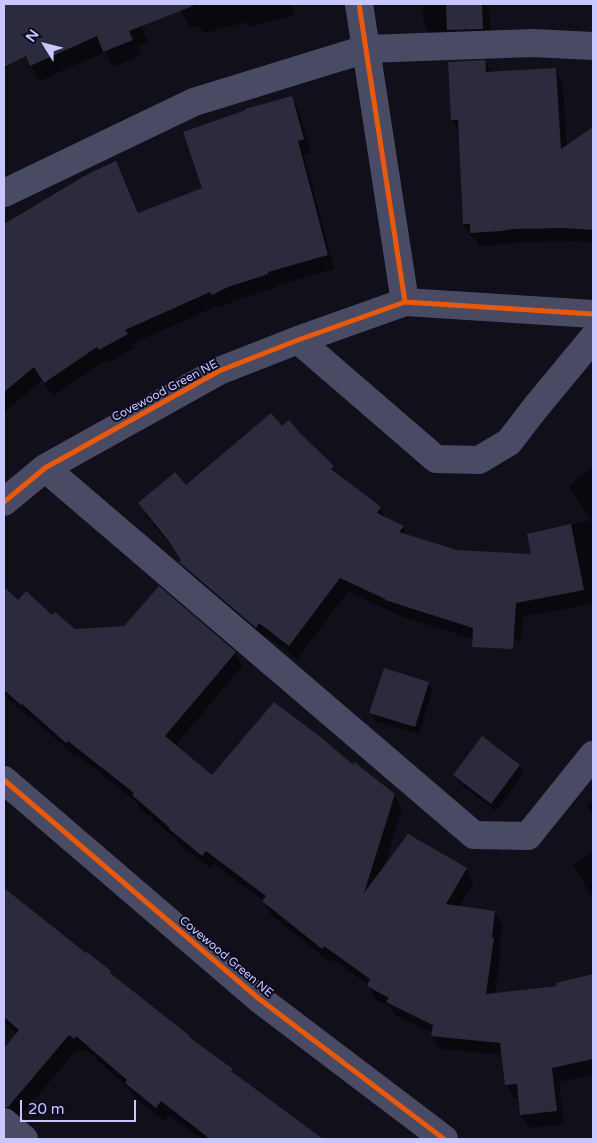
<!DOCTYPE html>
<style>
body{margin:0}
#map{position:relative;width:597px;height:1143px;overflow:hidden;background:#100f1a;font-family:"Varela Round",sans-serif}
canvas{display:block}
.frame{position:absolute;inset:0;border:5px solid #c9c7ff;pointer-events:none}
.north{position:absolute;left:20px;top:20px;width:50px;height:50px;-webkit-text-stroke:4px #0c0a1f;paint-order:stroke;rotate:306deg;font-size:14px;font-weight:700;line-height:20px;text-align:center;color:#c9c7ff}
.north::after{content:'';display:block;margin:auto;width:18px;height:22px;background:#c9c7ff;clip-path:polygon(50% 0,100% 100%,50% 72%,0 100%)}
.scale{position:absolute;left:20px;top:1100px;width:116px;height:22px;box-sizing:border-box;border:2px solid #c9c7ff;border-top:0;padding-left:6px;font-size:15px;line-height:18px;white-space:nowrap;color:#c9c7ff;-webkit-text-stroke:4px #0c0a1f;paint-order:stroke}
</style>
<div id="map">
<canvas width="597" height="1143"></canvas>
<div class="frame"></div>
<div class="north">N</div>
<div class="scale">20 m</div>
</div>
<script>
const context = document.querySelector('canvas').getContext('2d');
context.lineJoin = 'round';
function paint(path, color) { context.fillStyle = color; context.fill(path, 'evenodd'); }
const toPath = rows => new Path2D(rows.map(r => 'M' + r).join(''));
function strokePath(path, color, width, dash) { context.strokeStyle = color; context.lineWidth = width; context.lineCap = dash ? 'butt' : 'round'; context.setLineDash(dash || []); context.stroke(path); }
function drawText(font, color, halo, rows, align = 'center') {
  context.font = font + ' "Varela Round",sans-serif'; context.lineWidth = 4; context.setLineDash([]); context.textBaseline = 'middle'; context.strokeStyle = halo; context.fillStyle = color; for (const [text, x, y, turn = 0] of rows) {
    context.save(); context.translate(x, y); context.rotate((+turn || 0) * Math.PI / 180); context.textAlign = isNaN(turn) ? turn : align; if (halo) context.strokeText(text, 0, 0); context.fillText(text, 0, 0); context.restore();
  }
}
const shadow = toPath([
 [4,4,132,4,148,42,137,47,141,55,113,67,105,52,40,81,31,65,16,31,4,77],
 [179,4,291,4,294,15,250,27,246,22,204,33,199,26,191,28,182,13],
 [423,4,489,4,491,42,432,37,424,23],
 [484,62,491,73,555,69,562,83,567,146,586,134,593,141,593,242,573,241,520,242,509,244,479,246,474,237,472,237,464,224,460,134,452,120],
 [291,97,299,110,311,153,304,155,334,269,274,286,275,288,236,300,220,308,219,305,132,344,134,348,108,363,106,360,53,396,42,380,4,412,4,226,88,175,116,163,123,176,139,214,204,188],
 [282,427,299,434,333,467,339,477,380,508,387,520,403,527,408,536,456,551,532,555,529,535,592,520,577,499,569,486,593,467,593,605,592,604,523,616,521,643,499,625,483,642,403,617,348,591,297,659,267,636,264,641,189,576,181,563,182,561,178,554,147,517,139,503,186,487],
 [5,590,18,602,52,617,75,630,235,652,242,666,175,746,212,777,353,768,394,794,402,808,383,870,466,869,473,883,459,907,495,912,503,926,499,948,501,952,495,994,559,988,558,984,593,976,593,1074,559,1082,564,1124,529,1128,521,1115,519,1098,514,1098,507,1085,503,1055,440,1049,432,1036,433,1033,395,1015,391,1007,376,1000,368,986,369,985,332,959,330,962,271,915,264,901,214,864,210,868,178,843,176,839,141,809,137,802,76,754,75,756,30,716,29,718,4,695,4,592],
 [393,1004,439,1026,438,1028,393,1006],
 [428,683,432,691,419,734,375,721,371,713],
 [519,766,523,774,496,811,459,783,455,775],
 [593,800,593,817,587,806],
 [593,852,593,899,573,864],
 [4,890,87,955,110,972,114,978,191,1040,232,1070,235,1075,321,1139,201,1139,170,1115,164,1121,135,1098,128,1087,85,1049,83,1052,78,1048,16,1121,4,1124,4,1050,17,1034,4,1023]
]);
const building = toPath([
 [4,4,193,4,193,6,129,31,133,40,103,52,97,36,30,66,26,56,4,67],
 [446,4,482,4,483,29,447,30],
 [485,60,486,72,556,68,561,149,593,127,593,230,565,228,512,229,501,231,470,233,470,224,463,224,458,120,451,120,448,62],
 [292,96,304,139,298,141,328,255,268,272,268,274,228,287,212,295,210,292,125,330,128,334,99,350,97,347,44,383,34,367,4,392,4,224,88,174,116,161,138,213,202,188,183,132,246,110,245,109],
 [271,413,282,426,289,420,300,433,334,466,331,469,381,507,377,513,404,526,399,532,457,550,531,554,527,534,571,524,584,590,516,603,513,649,472,647,473,628,385,600,385,599,340,578,289,646,259,623,256,628,179,562,181,560,168,540,138,503,175,472,186,485],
 [159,586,236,652,165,736,212,775,274,702,322,738,353,765,354,762,395,794,364,893,408,834,467,868,446,904,495,911,492,937,494,938,486,994,557,986,556,983,593,974,593,1059,552,1068,557,1111,520,1115,517,1084,505,1085,500,1043,431,1036,433,1025,386,1002,389,998,367,986,370,979,324,946,322,949,262,901,266,896,206,851,202,856,169,829,170,828,132,795,134,793,68,741,66,743,22,704,21,705,4,690,4,587,18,600,26,591,52,615,55,612,75,629,124,626],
 [384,668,429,682,415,727,369,713],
 [482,736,520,765,491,804,453,775],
 [4,888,86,953,87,952,111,971,110,973,190,1036,189,1037,233,1069,231,1071,323,1139,210,1139,161,1101,156,1108,125,1083,127,1080,76,1036,74,1039,69,1035,8,1107,4,1107,4,1048,19,1030,4,1017]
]);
const minor = toPath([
 [359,4,405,302],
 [4,193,194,102,366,49,533,43,593,46],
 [298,340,436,459,479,460,509,442,536,407,593,338],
 [45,468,474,835,528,836,593,755],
 [4,502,45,468,219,371,298,340,405,302,593,314],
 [4,780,258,998,444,1139],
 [4,1122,24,1139]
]);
const cycleway = toPath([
 [359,4,405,302],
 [4,502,45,468,219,371,298,340,405,302,593,314],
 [4,780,258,998,444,1139]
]);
const streetNames = [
 ["Covewood Green NE",165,391,-28],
 ["Covewood Green NE",226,957,40]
];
paint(shadow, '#0007');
paint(building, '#2c2b3d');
strokePath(minor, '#494a64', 28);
strokePath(cycleway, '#e8590c', 5);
drawText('12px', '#c9c7ff', '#0c0a1f', streetNames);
</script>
